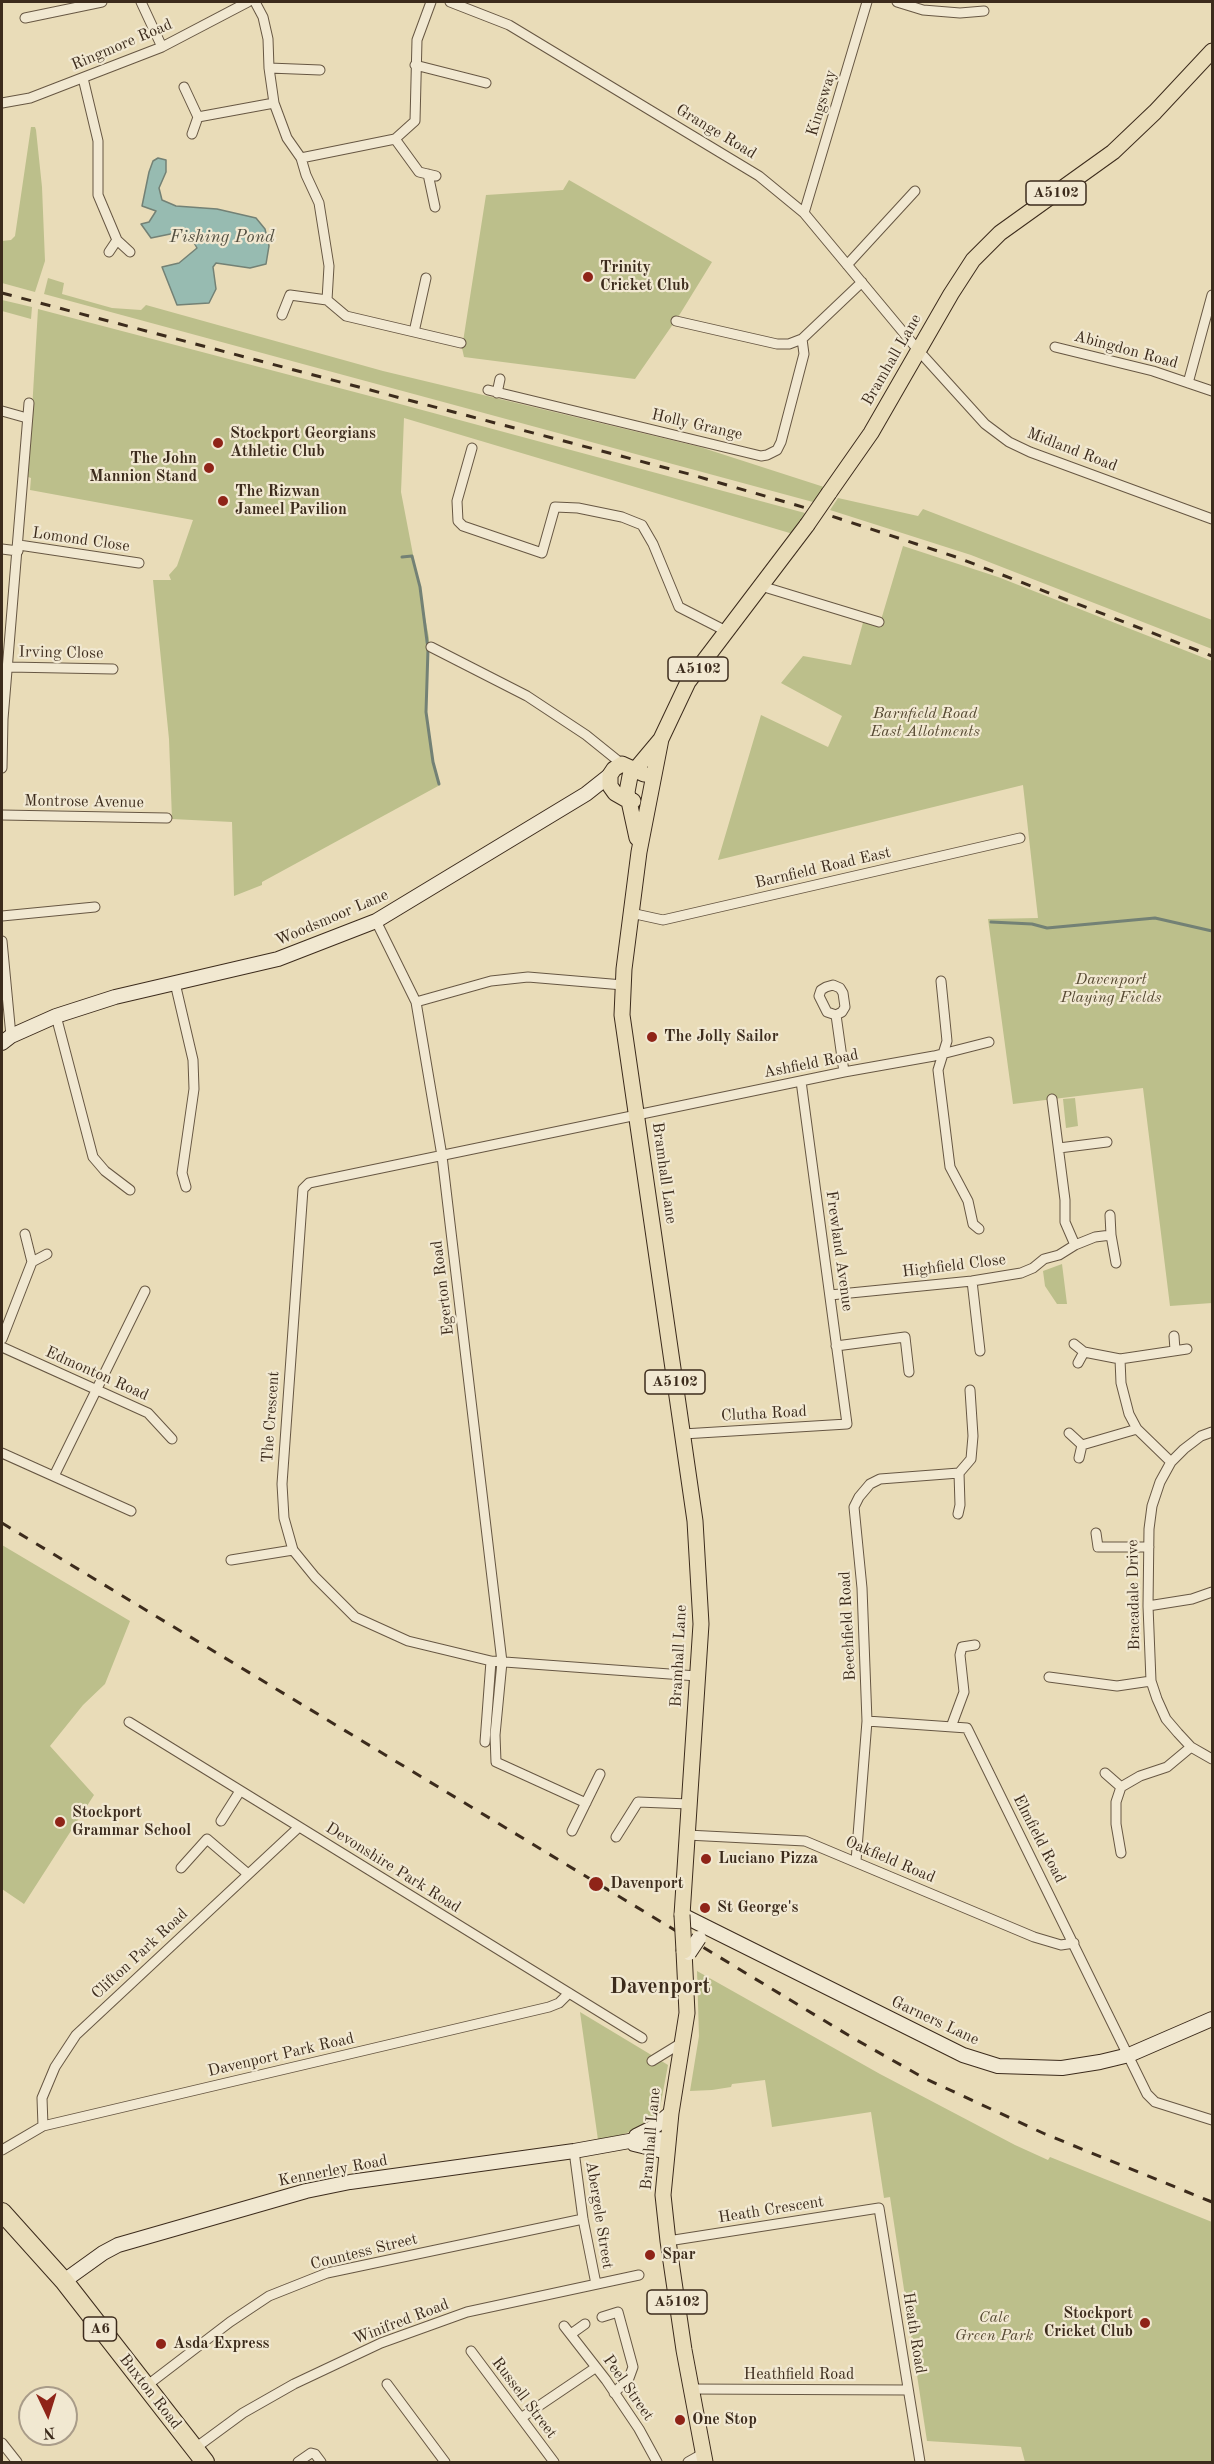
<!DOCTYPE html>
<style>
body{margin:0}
#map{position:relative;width:1214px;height:2464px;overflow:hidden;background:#e9dcb8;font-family:"Old Standard TT",serif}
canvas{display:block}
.frame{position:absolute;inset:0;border:3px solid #3c2b1c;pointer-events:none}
.north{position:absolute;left:18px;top:2386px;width:60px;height:60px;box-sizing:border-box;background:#f1e8d1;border:2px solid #a99c89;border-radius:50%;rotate:176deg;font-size:16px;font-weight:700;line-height:24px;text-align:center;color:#3c2b1c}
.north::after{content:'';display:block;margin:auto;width:21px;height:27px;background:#8f2418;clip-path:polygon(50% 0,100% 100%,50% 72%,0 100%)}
</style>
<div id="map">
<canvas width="1214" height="2464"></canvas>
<div class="frame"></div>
<div class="north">N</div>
</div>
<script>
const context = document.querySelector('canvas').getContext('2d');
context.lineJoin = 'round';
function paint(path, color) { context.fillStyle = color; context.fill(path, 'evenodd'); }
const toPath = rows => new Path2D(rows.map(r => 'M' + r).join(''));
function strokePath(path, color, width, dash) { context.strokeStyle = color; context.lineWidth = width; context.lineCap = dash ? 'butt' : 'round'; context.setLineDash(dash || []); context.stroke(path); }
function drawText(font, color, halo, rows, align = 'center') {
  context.font = font + ' "Old Standard TT",serif'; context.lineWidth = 4.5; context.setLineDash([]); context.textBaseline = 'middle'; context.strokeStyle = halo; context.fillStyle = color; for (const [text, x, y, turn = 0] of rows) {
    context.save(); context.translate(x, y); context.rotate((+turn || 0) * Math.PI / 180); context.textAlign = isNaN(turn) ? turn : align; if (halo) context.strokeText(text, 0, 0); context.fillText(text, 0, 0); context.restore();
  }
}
const green = toPath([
 [31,127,35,127,36,130,42,187,45,261,35,292,2,283,2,241,11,240,15,236],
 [569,180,712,262,680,314,635,379,464,357,462,348,486,195,563,190],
 [48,278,64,283,62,294,112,308,141,310,146,305,383,371,700,447,824,487,813,502,44,294],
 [2,300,32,307,31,319,2,311],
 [38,309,385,400,805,513,793,534,404,418,401,492,429,638,426,712,433,763,440,785,262,882,262,885,234,896,232,822,172,819,169,739,153,580,171,580,169,575,177,566,193,520,30,490,31,478,28,477],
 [838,498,918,516,923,509,1212,620,1212,649,971,555,830,510],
 [903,546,998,577,1212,661,1212,1303,1170,1306,1143,1088,1013,1104,988,919,1038,918,1023,785,718,860,761,715,828,747,842,716,781,683,803,656,851,665,864,619,881,620],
 [1075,1098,1078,1126,1066,1128,1063,1099],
 [1062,1264,1067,1304,1057,1304,1045,1286,1043,1271],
 [2,1545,130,1621,105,1684,83,1705,50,1746,94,1795,24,1904,2,1889],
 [697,1971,880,2074,1015,2145,1048,2160,1050,2157,1212,2222,1212,2462,1025,2462,1021,2447,927,2441,890,2197,884,2198,871,2112,772,2127,765,2080,732,2084,731,2087,712,2090,690,2091,699,2036],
 [580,2012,668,2065,660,2108,651,2122,622,2135,598,2140]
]);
const water = toPath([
 [158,158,166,160,166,172,159,188,162,200,176,206,217,209,256,218,265,229,269,246,266,264,250,268,216,263,213,267,216,289,209,303,177,305,162,267,179,263,197,248,193,241,180,232,151,238,141,224,149,222,156,211,142,206,149,172,153,161,158,158]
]);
const stream = toPath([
 [402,557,412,556,420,587,428,649,426,712,433,762,439,784],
 [991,922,1032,924,1047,928,1155,918,1212,931]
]);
const street = toPath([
 [141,2,162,47],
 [255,2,263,17,268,39,269,68,274,103,287,138,301,158,306,175,319,203,329,266,327,300,346,316,461,343],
 [450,2,509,25,759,176,804,213,918,350,985,424,1009,442,1030,452,1212,519],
 [897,2,923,10,960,13,984,11],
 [25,18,102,2],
 [415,65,486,83],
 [269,68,320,70],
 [83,78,98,141,98,195,117,240,130,252],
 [184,87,198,117,192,134],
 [2,103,30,98,162,47,248,2],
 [198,117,274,103],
 [395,139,419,172,436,176],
 [301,158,395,139,415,121,417,40,431,2],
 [428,174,435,207],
 [804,213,867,2],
 [109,252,117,240],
 [847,265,915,191],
 [282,315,290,295,327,300],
 [676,321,777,344,789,344,802,339,862,282],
 [414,332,426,278],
 [1055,347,1153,371,1212,391],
 [1188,383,1212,295],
 [488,390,761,456,767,455,777,450,781,442,804,354,802,339],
 [497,393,500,379],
 [2,411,27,418],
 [472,448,457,501,458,521,463,526,542,553,555,507,578,508,622,517,642,525,653,544,679,607,726,631],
 [19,545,139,563],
 [2,549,18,551],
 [761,586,879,622],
 [431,647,527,696,586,735,622,764],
 [9,667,113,669],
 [2,768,3,719,29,403],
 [2,815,167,818],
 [631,913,663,920,1020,838],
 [2,916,95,907],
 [376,921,416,1002,442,1156,502,1662,495,1735,496,1762,586,1803],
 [2,941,11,1036],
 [941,981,947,1041,938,1070,950,1167,968,1201,973,1224,979,1229],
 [175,983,193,1060,194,1089,182,1173,186,1187],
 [416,1002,491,981,528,977,623,985],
 [836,1015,842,1012,845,1007,843,993,840,988,833,985,826,987,821,990,819,996,827,1012,836,1015,844,1072],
 [56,1016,93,1157,105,1171,130,1190],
 [1059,1148,1107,1142],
 [1110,1215,1111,1235],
 [25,1234,32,1262],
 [1075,1245,1095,1237,1111,1235,1116,1263],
 [972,1281,980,1351],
 [830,1295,972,1281,1021,1273,1033,1268,1044,1259,1059,1255,1075,1245,1065,1222,1065,1200,1052,1099],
 [1174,1336,1175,1350],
 [2,1339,32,1262,47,1254],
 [1074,1344,1084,1352,1120,1359,1121,1383,1129,1414,1137,1429,1171,1462],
 [836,1346,905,1337,909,1372],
 [2,1347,148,1413,172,1439],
 [1120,1359,1187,1349],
 [1078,1363,1084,1352],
 [1212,1432,1201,1436,1184,1449,1171,1462,1160,1482,1152,1506,1149,1529,1148,1606,1151,1681,1157,1699,1166,1719,1178,1733,1191,1747,1212,1759],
 [1069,1433,1082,1445,1079,1458],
 [683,1434,847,1424,801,1081],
 [1082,1445,1137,1429],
 [2,1453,131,1511],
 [959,1473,971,1459,973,1436,970,1390],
 [54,1476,145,1291],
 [1096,1533,1098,1547,1149,1547],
 [231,1560,293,1550],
 [1148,1606,1192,1599,1212,1592],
 [697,1676,491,1661,408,1641,355,1617,315,1577,293,1550,284,1518,282,1484,303,1189,309,1183,844,1072,934,1056,989,1042],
 [1049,1677,1117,1686,1151,1681],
 [867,1721,967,1728,1147,2094,1155,2102,1212,2120],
 [129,1722,642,2038],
 [951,1727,964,1692,960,1655,962,1647,975,1645],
 [485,1742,491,1661],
 [1105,1773,1121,1787],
 [221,1821,240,1791],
 [572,1831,600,1774],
 [687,1835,805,1841,1034,1937,1061,1945,1074,1943],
 [616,1837,638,1802,689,1804],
 [1121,1853,1116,1824,1116,1802,1121,1787,1140,1776,1167,1767,1191,1747],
 [856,1861,867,1721,862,1588,854,1507,859,1497,870,1484,880,1479,959,1473,960,1505,958,1514],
 [181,1868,207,1839,248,1874],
 [652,2061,683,2042],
 [43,2126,42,2098,55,2067,76,2035,299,1827],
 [2,2150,43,2126,549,2007,559,2003,569,1993],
 [574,2151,583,2219,596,2284],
 [668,2241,879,2208,920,2462],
 [602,2317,618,2312,633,2367,629,2378,614,2393],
 [564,2326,606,2380,639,2429,657,2462],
 [571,2334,585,2324],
 [471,2351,554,2462],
 [387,2384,445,2462],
 [145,2387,230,2322,269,2296,327,2273,583,2219],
 [690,2389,907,2390],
 [521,2418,595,2368],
 [2,2443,17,2462],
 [194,2449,243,2413,294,2384,381,2343,467,2312,639,2275],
 [298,2462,311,2453,315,2454,321,2462],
 [688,2462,704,2453]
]);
const secondary = toPath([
 [2,1043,11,1036,56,1016,115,997,278,959,376,921,586,794,610,775],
 [682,1915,963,2055,998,2066,1062,2068,1100,2062,1129,2055,1212,2019],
 [636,2136,654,2127,671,2113],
 [634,2144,667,2152],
 [64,2281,103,2253,118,2245,306,2191,350,2182,574,2151,646,2138,668,2140]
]);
const primary = toPath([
 [829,493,871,433,951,294,973,260,1000,233,1113,152,1155,112,1212,51],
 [661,739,639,852,624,969,622,1015,695,1521,701,1624,682,1915],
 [633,801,629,801,615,793,610,786,610,775,614,769,622,764,644,774],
 [637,838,627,792,630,776,661,739,688,682,807,525],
 [684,1951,687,2013,671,2113,663,2195,668,2241,684,2350,705,2462]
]);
const highway = toPath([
 [2,2212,64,2281,205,2462]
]);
const rail = toPath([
 [2,293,689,474,813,510,956,557,1212,656],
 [2,1523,853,2038,924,2078,1045,2134,1212,2202]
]);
const secondaryBridge = toPath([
 [689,1953,699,1938]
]);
const primaryBridge = toPath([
 [807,525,829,493],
 [682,1915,684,1951]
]);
const markers = [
 [588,277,6,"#8f2418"],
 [218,443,6,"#8f2418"],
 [209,468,6,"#8f2418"],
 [223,501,6,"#8f2418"],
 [652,1037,6,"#8f2418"],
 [60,1822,6,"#8f2418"],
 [706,1859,6,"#8f2418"],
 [596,1884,8,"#8f2418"],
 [705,1908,6,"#8f2418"],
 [650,2255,6,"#8f2418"],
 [1145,2323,6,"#8f2418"],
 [161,2344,6,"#8f2418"],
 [680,2420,6,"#8f2418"]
];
const shields = [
 [1056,193,60],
 [698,669,60],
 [675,1382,60],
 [677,2302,60],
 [100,2329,33]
];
const shieldNames = [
 ["A5102",1056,193],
 ["A5102",698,669],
 ["A5102",675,1382],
 ["A5102",677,2302],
 ["A6",100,2329]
];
const streetNames = [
 ["Ringmore Road",122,45,-23],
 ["Kingsway",822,103,-73],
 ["Grange Road",716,132,31],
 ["Abingdon Road",1126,350,15],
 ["Bramhall Lane",892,360,-60],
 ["Holly Grange",697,425,13],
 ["Midland Road",1072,450,21],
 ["Lomond Close",81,540,8],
 ["Irving Close",61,653,1],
 ["Montrose Avenue",84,802,1],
 ["Barnfield Road East",823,868,-13],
 ["Woodsmoor Lane",332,918,-23],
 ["Ashfield Road",811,1064,-11],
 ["Bramhall Lane",664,1173,82],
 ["Frewland Avenue",839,1251,82],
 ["Highfield Close",954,1266,-7],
 ["Egerton Road",443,1288,-97],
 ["Edmonton Road",97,1374,24],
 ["Clutha Road",764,1414,-3],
 ["The Crescent",271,1417,-86],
 ["Bracadale Drive",1134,1595,-91],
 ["Beechfield Road",848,1626,-93],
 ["Bramhall Lane",679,1656,-87],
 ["Elmfield Road",1039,1839,63],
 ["Oakfield Road",890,1860,23],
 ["Devonshire Park Road",393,1868,32],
 ["Clifton Park Road",140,1954,-43],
 ["Garners Lane",935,2021,25],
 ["Davenport Park Road",281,2055,-13],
 ["Bramhall Lane",651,2139,-85],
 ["Kennerley Road",333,2171,-11],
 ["Heath Crescent",771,2210,-9],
 ["Abergele Street",599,2215,81],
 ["Countess Street",364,2252,-14],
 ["Winifred Road",401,2322,-21],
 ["Heath Road",914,2333,81],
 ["Heathfield Road",799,2375],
 ["Peel Street",628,2388,55],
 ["Buxton Road",150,2392,52],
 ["Russell Street",524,2398,53]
];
const poiNames = [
 ["Trinity",600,268],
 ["Cricket Club",600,286],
 ["Stockport Georgians",230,434],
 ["Athletic Club",230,452],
 ["The John",197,459,"right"],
 ["Mannion Stand",197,477,"right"],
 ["The Rizwan",235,492],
 ["Jameel Pavilion",235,510],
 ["The Jolly Sailor",664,1037],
 ["Stockport",72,1813],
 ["Grammar School",72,1831],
 ["Luciano Pizza",718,1859],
 ["Davenport",610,1884],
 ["St George's",717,1908],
 ["Spar",662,2255],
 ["Stockport",1133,2314,"right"],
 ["Cricket Club",1133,2332,"right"],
 ["Asda Express",173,2344],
 ["One Stop",692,2420]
];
const parkNames = [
 ["Barnfield Road",925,714],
 ["East Allotments",925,732],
 ["Davenport",1111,980],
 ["Playing Fields",1111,998],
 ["Cale",994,2318],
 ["Green Park",994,2336]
];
const waterNames = [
 ["Fishing Pond",222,237]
];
const districtNames = [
 ["Davenport",660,1987]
];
paint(green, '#bcbf8b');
paint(water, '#97bbb1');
strokePath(water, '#738175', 1.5);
strokePath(stream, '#738175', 3);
strokePath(street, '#675743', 11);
strokePath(secondary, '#3c2b1c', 16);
strokePath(primary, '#3c2b1c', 17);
strokePath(highway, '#3c2b1c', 20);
strokePath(street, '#f1e8d1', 9);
strokePath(secondary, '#f1e8d1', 14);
strokePath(primary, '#e9dcb8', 15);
strokePath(highway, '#e9dcb8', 18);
strokePath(rail, '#3c2b1c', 3, [10, 10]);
strokePath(secondaryBridge, '#3c2b1c', 16, []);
strokePath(primaryBridge, '#3c2b1c', 17, []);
strokePath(secondaryBridge, '#f1e8d1', 14);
strokePath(primaryBridge, '#e9dcb8', 15);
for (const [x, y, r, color] of markers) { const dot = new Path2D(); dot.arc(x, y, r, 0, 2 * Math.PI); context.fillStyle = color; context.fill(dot); strokePath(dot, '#f1e8d1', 2); }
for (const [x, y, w] of shields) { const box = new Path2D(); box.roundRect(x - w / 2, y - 12, w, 24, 4.5); context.fillStyle = '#f1e8d1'; context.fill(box); strokePath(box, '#3c2b1c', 1.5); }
drawText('bold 15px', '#3c2b1c', null, shieldNames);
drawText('16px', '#3c2b1c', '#f1e8d1', streetNames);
drawText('bold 16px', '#3c2b1c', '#f1e8d1', poiNames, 'left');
drawText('italic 16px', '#564932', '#f1e8d1', parkNames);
drawText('italic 18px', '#534f41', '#f1e8d1', waterNames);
drawText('bold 22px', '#3c2b1c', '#f1e8d1', districtNames);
</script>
